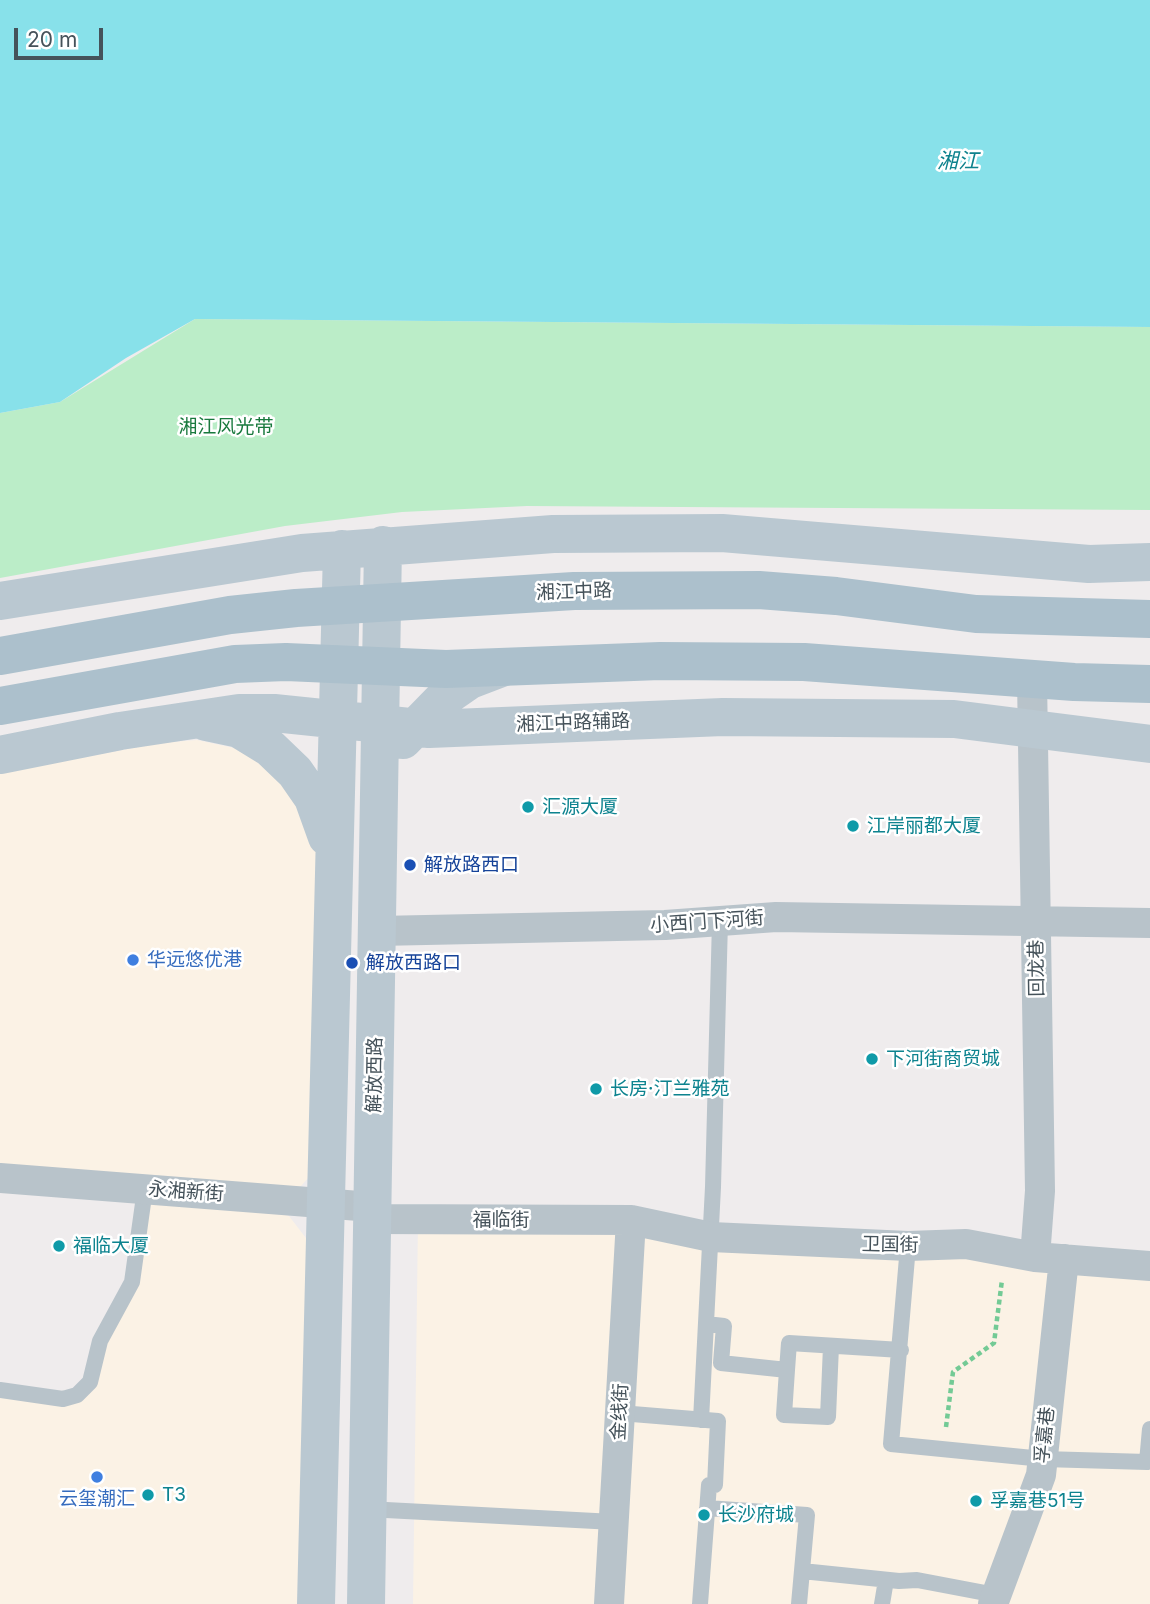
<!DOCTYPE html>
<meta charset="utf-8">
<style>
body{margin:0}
#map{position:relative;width:1150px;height:1604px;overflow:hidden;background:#efeced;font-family:Inter,sans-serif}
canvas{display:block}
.scale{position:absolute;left:14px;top:28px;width:89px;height:32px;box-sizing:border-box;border:4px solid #45525a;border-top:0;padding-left:9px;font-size:21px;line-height:24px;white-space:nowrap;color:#45525a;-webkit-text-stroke:5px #fff;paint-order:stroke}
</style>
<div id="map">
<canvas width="1150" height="1604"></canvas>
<div class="scale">20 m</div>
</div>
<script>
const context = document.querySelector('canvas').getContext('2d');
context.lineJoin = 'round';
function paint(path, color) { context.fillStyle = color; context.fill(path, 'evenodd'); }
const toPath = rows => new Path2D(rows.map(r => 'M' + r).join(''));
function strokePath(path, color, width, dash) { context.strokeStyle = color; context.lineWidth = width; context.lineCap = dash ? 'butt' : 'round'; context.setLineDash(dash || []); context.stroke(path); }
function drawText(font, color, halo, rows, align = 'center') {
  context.font = font + ' Inter,"Noto Sans SC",sans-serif'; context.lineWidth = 5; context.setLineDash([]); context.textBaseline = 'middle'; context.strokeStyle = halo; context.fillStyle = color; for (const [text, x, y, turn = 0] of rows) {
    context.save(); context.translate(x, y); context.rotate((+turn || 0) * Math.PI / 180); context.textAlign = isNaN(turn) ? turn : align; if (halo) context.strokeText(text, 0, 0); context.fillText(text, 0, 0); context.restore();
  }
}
const commercial = toPath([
 [197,740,234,748,260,763,301,801,318,849,309,1177,301,1186,286,1189,0,1167,0,773,160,743],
 [144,1201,271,1210,289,1216,309,1242,305,1604,0,1604,0,1390,77,1395,126,1299],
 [418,1220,1150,1266,1150,1604,413,1604]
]);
const green = toPath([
 [195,319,1150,327,1150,510,527,506,402,512,285,526,0,578,0,413,60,402]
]);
const water = toPath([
 [0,0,1150,0,1150,327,195,319,126,358,60,402,0,413]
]);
const path = toPath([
 [946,1427,953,1372,994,1343,1002,1280]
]);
const lane = toPath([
 [908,1246,891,1444,1043,1459,1147,1462,1150,1429],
 [706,1324,724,1326,721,1363,787,1370,784,1415,828,1417,831,1346],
 [787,1370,789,1343,901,1350],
 [0,1390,63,1399,77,1395,90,1382,100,1341,132,1282,145,1189],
 [620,1413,718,1421,715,1485,709,1485,700,1604],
 [701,1420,713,1187,720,921],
 [707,1508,807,1515,799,1604],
 [367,1509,614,1522],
 [802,1571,899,1581,917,1580,996,1595],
 [882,1604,886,1580]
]);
const street = toPath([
 [1032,679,1040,1191,1035,1257],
 [378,931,665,925,776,917,1150,923],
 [0,1178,372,1207],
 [372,1219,631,1220,711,1237,908,1246,966,1244,1035,1257,1150,1266],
 [609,1604,631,1220],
 [993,1604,1041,1475,1064,1259]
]);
const secondary = toPath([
 [0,601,302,553,553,534,722,533,1089,564,1150,562],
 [206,722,239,729,270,748,295,772,313,798,327,837],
 [403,740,444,698,470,680,504,667],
 [0,755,120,731,239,713,274,713,429,729,723,717,954,719,1150,744],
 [316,1604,342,549],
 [366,1604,383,545]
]);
const primary = toPath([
 [0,656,230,615,296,608,574,591,759,590,836,596,976,614,1150,619],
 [0,706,235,664,286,662,446,669,660,661,804,662,1074,682,1150,684]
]);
const markers = [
 [528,807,7,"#0f9aa8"],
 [853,826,7,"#0f9aa8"],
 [410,865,7,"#1a4fb4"],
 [133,960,7,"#3f7fe0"],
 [352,963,7,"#1a4fb4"],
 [872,1059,7,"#0f9aa8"],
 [596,1089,7,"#0f9aa8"],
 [59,1246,7,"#0f9aa8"],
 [97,1477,7,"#3f7fe0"],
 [148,1495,7,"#0f9aa8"],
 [976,1501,7,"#0f9aa8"],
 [704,1515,7,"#0f9aa8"]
];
const parkNames = [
 ["湘江风光带",226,427]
];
const streetNames = [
 ["湘江中路",574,592,-2],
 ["湘江中路辅路",573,723,-2],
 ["小西门下河街",707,922,-4],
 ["回龙巷",1037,968,-91],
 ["解放西路",375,1075,-89],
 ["永湘新街",186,1192,4],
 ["福临街",501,1220],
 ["卫国街",890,1245,1],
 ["金线街",620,1412,-87],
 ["孚嘉巷",1045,1435,-84]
];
const cultureNames = [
 ["汇源大厦",542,807],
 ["江岸丽都大厦",867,826],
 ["下河街商贸城",886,1059],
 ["长房·汀兰雅苑",610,1089],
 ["福临大厦",73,1246],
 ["T3",162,1495],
 ["孚嘉巷51号",990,1501],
 ["长沙府城",718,1515]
];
const transitNames = [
 ["解放路西口",424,865],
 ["解放西路口",366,963]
];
const shopNames = [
 ["华远悠优港",147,960],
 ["云玺潮汇",97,1499,"center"]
];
const waterNames = [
 ["湘江",958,162]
];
paint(commercial, '#fbf2e5');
paint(green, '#bbedc8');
paint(water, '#88e1ea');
strokePath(path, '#73ca95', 4.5, [5, 3.5]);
strokePath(lane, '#b8c3ca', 16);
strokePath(street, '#b8c3ca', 30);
strokePath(secondary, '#bac8d1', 38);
strokePath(primary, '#acc0cc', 38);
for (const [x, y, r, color] of markers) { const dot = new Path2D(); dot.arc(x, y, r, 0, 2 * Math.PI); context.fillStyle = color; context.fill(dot); strokePath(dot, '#fff', 2.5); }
drawText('19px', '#18793d', '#fff', parkNames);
drawText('19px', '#45525a', '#fff', streetNames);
drawText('19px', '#0d838f', '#fff', cultureNames, 'left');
drawText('19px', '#164399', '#fff', transitNames, 'left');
drawText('19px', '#366cbe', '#fff', shopNames, 'left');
drawText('italic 21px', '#0e828d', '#fff', waterNames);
</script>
